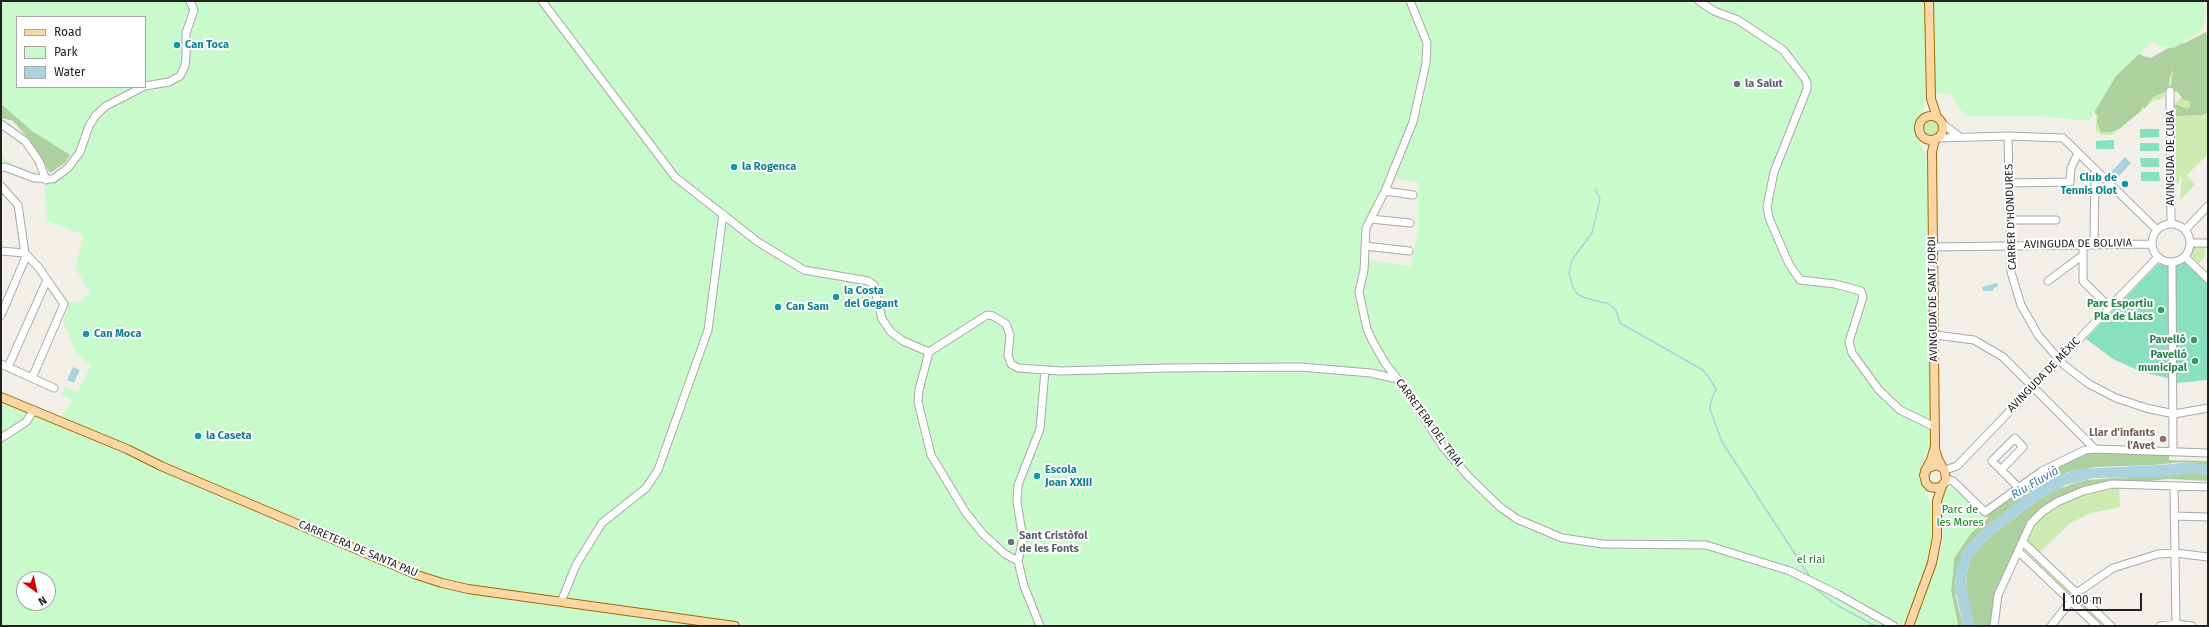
<!DOCTYPE html>
<meta charset="utf-8">
<style>
body{margin:0}
#map{position:relative;width:2209px;height:627px;overflow:hidden;background:#f2efe9;font-family:"Fira Sans",sans-serif}
canvas{display:block}
.frame{position:absolute;inset:0;border:2px solid #222;pointer-events:none}
.legend{position:absolute;left:16px;top:16px;width:130px;height:72px;box-sizing:border-box;background:#fff;border:1px solid #a7a7a7;margin:0;padding:5px 7px;list-style:none;font-size:12px;color:#222}
.legend li{display:flex;align-items:center;gap:8px;height:20px}
.legend b{width:20px;border:1px solid #a7a7a7}
.north{position:absolute;left:16px;top:571px;width:40px;height:40px;box-sizing:border-box;background:#fff;border:1px solid #a7a7a7;border-radius:50%;rotate:147deg;font-size:11px;font-weight:700;line-height:16px;text-align:center;color:#222}
.north::after{content:'';display:block;margin:auto;width:14px;height:18px;background:#d40000;clip-path:polygon(50% 0,100% 100%,50% 72%,0 100%)}
.scale{position:absolute;left:2063px;top:593px;width:79px;height:18px;box-sizing:border-box;border:2px solid #222;border-top:0;padding-left:5px;font-size:12px;line-height:14px;white-space:nowrap;color:#222;-webkit-text-stroke:3px #fff;paint-order:stroke}
</style>
<div id="map">
<canvas width="2209" height="627"></canvas>
<div class="frame"></div>
<ul class="legend">
<li><b style="height:5px;background:#fcd6a4"></b>Road</li>
<li><b style="height:11px;background:#c8facc"></b>Park</li>
<li><b style="height:11px;background:#aad3df"></b>Water</li>
</ul>
<div class="north">N</div>
<div class="scale">100 m</div>
</div>
<script>
const context = document.querySelector('canvas').getContext('2d');
context.lineJoin = 'round';
function paint(path, color) { context.fillStyle = color; context.fill(path, 'evenodd'); }
const toPath = rows => new Path2D(rows.map(r => 'M' + r).join(''));
function strokePath(path, color, width, dash) { context.strokeStyle = color; context.lineWidth = width; context.lineCap = dash ? 'butt' : 'round'; context.setLineDash(dash || []); context.stroke(path); }
function drawText(font, color, halo, rows, align = 'center') {
  context.font = font + ' "Fira Sans",sans-serif'; context.lineWidth = 4; context.setLineDash([]); context.textBaseline = 'middle'; context.strokeStyle = halo; context.fillStyle = color; for (const [text, x, y, turn = 0] of rows) {
    context.save(); context.translate(x, y); context.rotate((+turn || 0) * Math.PI / 180); context.textAlign = isNaN(turn) ? turn : align; if (halo) context.strokeText(text, 0, 0); context.fillText(text, 0, 0); context.restore();
  }
}
const grass = toPath([
 [2206,32,2208,38,2208,154,2187,175,2195,185,2180,200,2182,173,2178,184,2174,181,2175,114,2174,109,2175,103,2182,97,2176,92,2164,92,2165,96,2159,100,2155,99,2112,135,2102,135,2096,131,2096,111,2151,58,2174,45,2183,44],
 '1924 128a7 7 0 1 1 14 0a7 7 0 1 1-14 0Z',
 [2194,245,2205,245,2205,256,2199,263,2191,256],
 [2119,486,2120,507,2091,513,2069,524,2038,554,2027,541,2034,524,2053,507,2094,490]
]);
const forest = toPath([
 [1,1,17,17,17,87,78,143,65,163,50,173,29,139,13,121,1,118],
 [2097,1,2135,51,2143,56,2151,58,2181,41,2183,44,2206,32,2208,38,2208,113,2202,115,2176,116,2174,109,2176,104,2187,109,2190,107,2190,101,2183,100,2178,92,2171,90,2173,69,2169,79,2169,90,2153,97,2145,108,2142,107,2141,111,2119,129,2112,132,2101,132,2097,123,2098,116,2095,113,2095,104],
 [2087,453,2169,454,2169,460,2208,461,2208,466,2185,462,2152,465,2097,467,2068,472,2035,489,1981,531,1962,553,1955,581,1956,598,1963,626,1958,626,1951,591,1954,558,1971,533,1988,518,1986,515,2029,483,2060,464],
 [2198,473,2208,475,2208,481,2169,479,2092,486,2055,499,2037,515,1995,595,1991,626,1974,626,1966,590,1967,572,1970,560,1977,550,1992,535,2037,501,2058,489,2085,480]
]);
const sand = toPath([
 [2024,546,2074,593,2069,598,2021,551],
 [2077,595,2108,626,2099,626,2072,600]
]);
const park = toPath([
 [1,1,2203,1,2206,12,2202,30,2174,48,2163,47,2153,41,2116,76,2089,121,2037,116,1965,116,1951,95,1926,91,1925,106,1914,128,1927,158,1930,445,1918,476,1931,504,1931,547,1925,572,1903,626,763,626,749,624,748,626,1,626,1,399,57,422,73,400,61,395,65,387,77,392,91,366,76,353,63,321,68,309,66,305,67,302,80,302,90,292,75,268,84,235,47,221,44,182,5,170,1,173,1,156,27,175,54,176,75,158,32,131,1,104],
 [17,17,145,17,145,87,17,87],
 [1393,179,1418,182,1418,228,1411,266,1366,260,1369,233],
 [24,579,48,579,48,603,24,603],
 [1952,485,1957,488,1988,517,1971,533,1954,558,1951,591,1958,626,1912,626,1941,550,1943,536,1941,499,1947,487]
]);
const pitch = toPath([
 [2140,129,2159,129,2159,137,2140,138],
 [2114,140,2114,149,2096,149,2096,141],
 [2140,143,2159,143,2159,151,2140,151],
 [2140,158,2159,158,2159,167,2141,167],
 [2141,172,2159,172,2160,181,2141,181],
 [2185,260,2208,281,2208,392,2207,380,2177,383,2168,378,2142,372,2113,359,2086,339,2158,264,2169,265]
]);
const water = toPath([
 [2125,157,2131,163,2117,178,2111,172],
 [1997,283,1998,286,1993,289,1993,291,1983,291,1982,287],
 [73,367,80,370,74,383,67,380],
 [2185,462,2206,465,2208,466,2208,475,2198,473,2161,477,2093,478,2066,485,2037,501,1992,535,1973,556,1968,566,1966,583,1974,626,1963,626,1955,588,1956,569,1962,553,1981,531,2025,496,2057,476,2080,469,2175,464]
]);
const stream = toPath([
 [1595,189,1600,199,1592,233,1572,260,1569,273,1573,287,1577,294,1585,298,1609,304,1616,310,1620,323,1703,370,1708,376,1716,389,1711,401,1710,409,1722,442,1810,577],
 [1811,585,1835,604,1875,626]
]);
const minor = toPath([
 [542,1,675,177,758,242,804,270,868,281,874,285,882,319,891,332,903,341,929,352,987,315,993,316,1006,324,1010,335,1008,355,1011,364,1018,368,1061,371,1167,368,1300,367,1371,373,1397,379],
 [1410,1,1427,43,1426,63,1413,122,1385,191,1366,228,1364,270,1359,292,1367,329,1373,342,1385,363,1410,395,1443,447,1469,477,1500,507,1517,519,1562,538,1603,544,1706,545,1790,571,1837,594,1894,626],
 [1699,1,1714,11,1738,20,1783,50,1804,77,1807,83,1807,89,1774,172,1767,207,1769,218,1789,264,1800,280,1835,284,1861,291,1863,297,1849,342,1852,353,1879,390,1900,410,1935,427],
 [145,86,169,82,180,76,185,66,186,55,186,33,194,10,190,1],
 [2170,91,2171,224],
 [1,124,25,141,39,161,46,180],
 [1943,124,1960,137],
 [2008,136,2011,272,2021,305,2038,335,2064,365,2089,384,2116,398,2146,408,2174,414,2208,408],
 [1937,138,2008,136,2063,138,2157,230],
 [1,168,5,167,34,178,53,179,68,168,80,152,89,126,96,115,106,106,143,87],
 [2010,183,2070,182,2071,168,2078,153],
 [1,186,18,205,25,253,39,268,64,304,32,378],
 [1385,191,1413,195],
 [1371,219,1410,223],
 [2010,220,2056,220],
 '2152 243a19 19 0 1 1 38 0a19 19 0 1 1-38 0Z',
 [2185,230,2208,206],
 [2191,243,2208,243],
 [2094,244,2095,169],
 [2083,245,2083,281,2109,307],
 [1365,246,1409,251],
 [1932,247,2152,244],
 [1,251,25,253,25,259,1,315],
 [2185,257,2208,279],
 [2172,263,2173,451],
 [2048,281,2083,255],
 [1935,335,1974,340,2003,357,2095,449],
 [929,352,919,390,918,402,931,455,966,513,983,534,1005,554,1018,561],
 [1,364,54,388],
 [8,367,47,280],
 [1,438,26,422,34,410],
 [1945,470,1957,466,2158,257],
 [2001,470,2023,447,2015,438,1992,461,2018,487],
 [1944,483,1950,480,1953,481,1985,512,2042,471,2085,450,2095,449,2208,453],
 [2174,486,2176,626],
 [2175,516,2208,517],
 [2023,542,2111,626],
 [2019,552,2097,626],
 [561,602,576,565,602,523,646,488,658,470,708,330,723,214],
 [1040,626,1024,586,1018,561,1023,539,1017,502,1018,485,1040,429,1045,370],
 [1994,626,1998,595,2031,523,2042,512,2057,502,2083,491,2112,484,2208,487],
 [2051,626,2078,592,2113,568,2158,554,2175,553,2208,557],
 [2160,626,2176,624,2192,626]
]);
const major = toPath([
 [1929,1,1931,99,1937,117],
 '1919 128a12 12 0 1 1 24 0a12 12 0 1 1-24 0Z',
 [1,397,127,449,161,466,417,575,442,583,468,589,735,626],
 [1935,449,1938,459,1945,472,1946,480,1942,486,1937,488,1930,487,1926,483,1924,475,1928,468,1937,465,1944,469],
 [1925,471,1931,460,1935,446,1932,152,1935,139],
 [1909,626,1932,563,1937,537,1937,501,1942,486]
]);
const markers = [
 [177,45,4,"#0f9aa8"],
 [1737,84,4,"#6b7280"],
 [734,167,4,"#0f9aa8"],
 [2125,184,4,"#0f9aa8"],
 [836,297,4,"#0f9aa8"],
 [778,307,4,"#0f9aa8"],
 [2161,310,4,"#2e9e5b"],
 [86,334,4,"#0f9aa8"],
 [2194,340,4,"#2e9e5b"],
 [2195,361,4,"#2e9e5b"],
 [198,436,4,"#0f9aa8"],
 [2163,439,4,"#8d6e63"],
 [1037,476,4,"#0f9aa8"],
 [1011,542,4,"#6b7280"]
];
const cultureNames = [
 ["Can Toca",185,45],
 ["la Rogenca",742,167],
 ["Club de",2117,178,"right"],
 ["Tennis Olot",2117,191,"right"],
 ["la Costa",844,291],
 ["del Gegant",844,304],
 ["Can Sam",786,307],
 ["Can Moca",94,334],
 ["la Caseta",206,436],
 ["Escola",1045,470],
 ["Joan XXIII",1045,483]
];
const worshipNames = [
 ["la Salut",1745,84],
 ["Sant Cristòfol",1019,536],
 ["de les Fonts",1019,549]
];
const streetNames = [
 ["AVINGUDA DE CUBA",2171,158,-90],
 ["CARRER D'HONDURES",2011,217,-92],
 ["AVINGUDA DE BOLIVIA",2078,244,-1],
 ["AVINGUDA DE SANT JORDI",1933,299,-91],
 ["AVINGUDA DE MÈXIC",2044,375,-46],
 ["CARRETERA DEL TRIAI",1429,423,54],
 ["CARRETERA DE SANTA PAU",358,549,23]
];
const leisureNames = [
 ["Parc Esportiu",2153,304],
 ["Pla de Llacs",2153,317],
 ["Pavelló",2186,340],
 ["Pavelló",2187,355],
 ["municipal",2187,368]
];
const educationNames = [
 ["Llar d'infants",2155,433],
 ["l'Avet",2155,446]
];
const parkNames = [
 ["Parc de",1960,510],
 ["les Mores",1960,523],
 ["el riai",1811,560]
];
const waterNames = [
 ["Riu Fluvià",2035,483,-30]
];
paint(grass, '#cdebb0');
paint(forest, '#add19e');
paint(sand, '#fff1ba');
paint(park, '#c8facc');
paint(pitch, '#88e0be');
paint(water, '#aad3df');
strokePath(stream, '#aad3df', 1.5);
strokePath(minor, '#a9a9a9', 9);
strokePath(major, '#a06b00', 10);
strokePath(minor, '#fff', 7);
strokePath(major, '#fcd6a4', 8);
for (const [x, y, r, color] of markers) { const dot = new Path2D(); dot.arc(x, y, r, 0, 2 * Math.PI); context.fillStyle = color; context.fill(dot); strokePath(dot, '#fff', 1.5); }
drawText('bold 11px', '#0d838f', '#fff', cultureNames, 'left');
drawText('bold 11px', '#5b616d', '#fff', worshipNames, 'left');
drawText('11px', '#222', '#fff', streetNames);
drawText('bold 11px', '#27864d', '#fff', leisureNames, 'right');
drawText('bold 11px', '#785e54', '#fff', educationNames, 'right');
drawText('11px', '#0c8416', '#fff', parkNames);
drawText('italic 12px', '#4a7aab', '#fff', waterNames);
</script>
